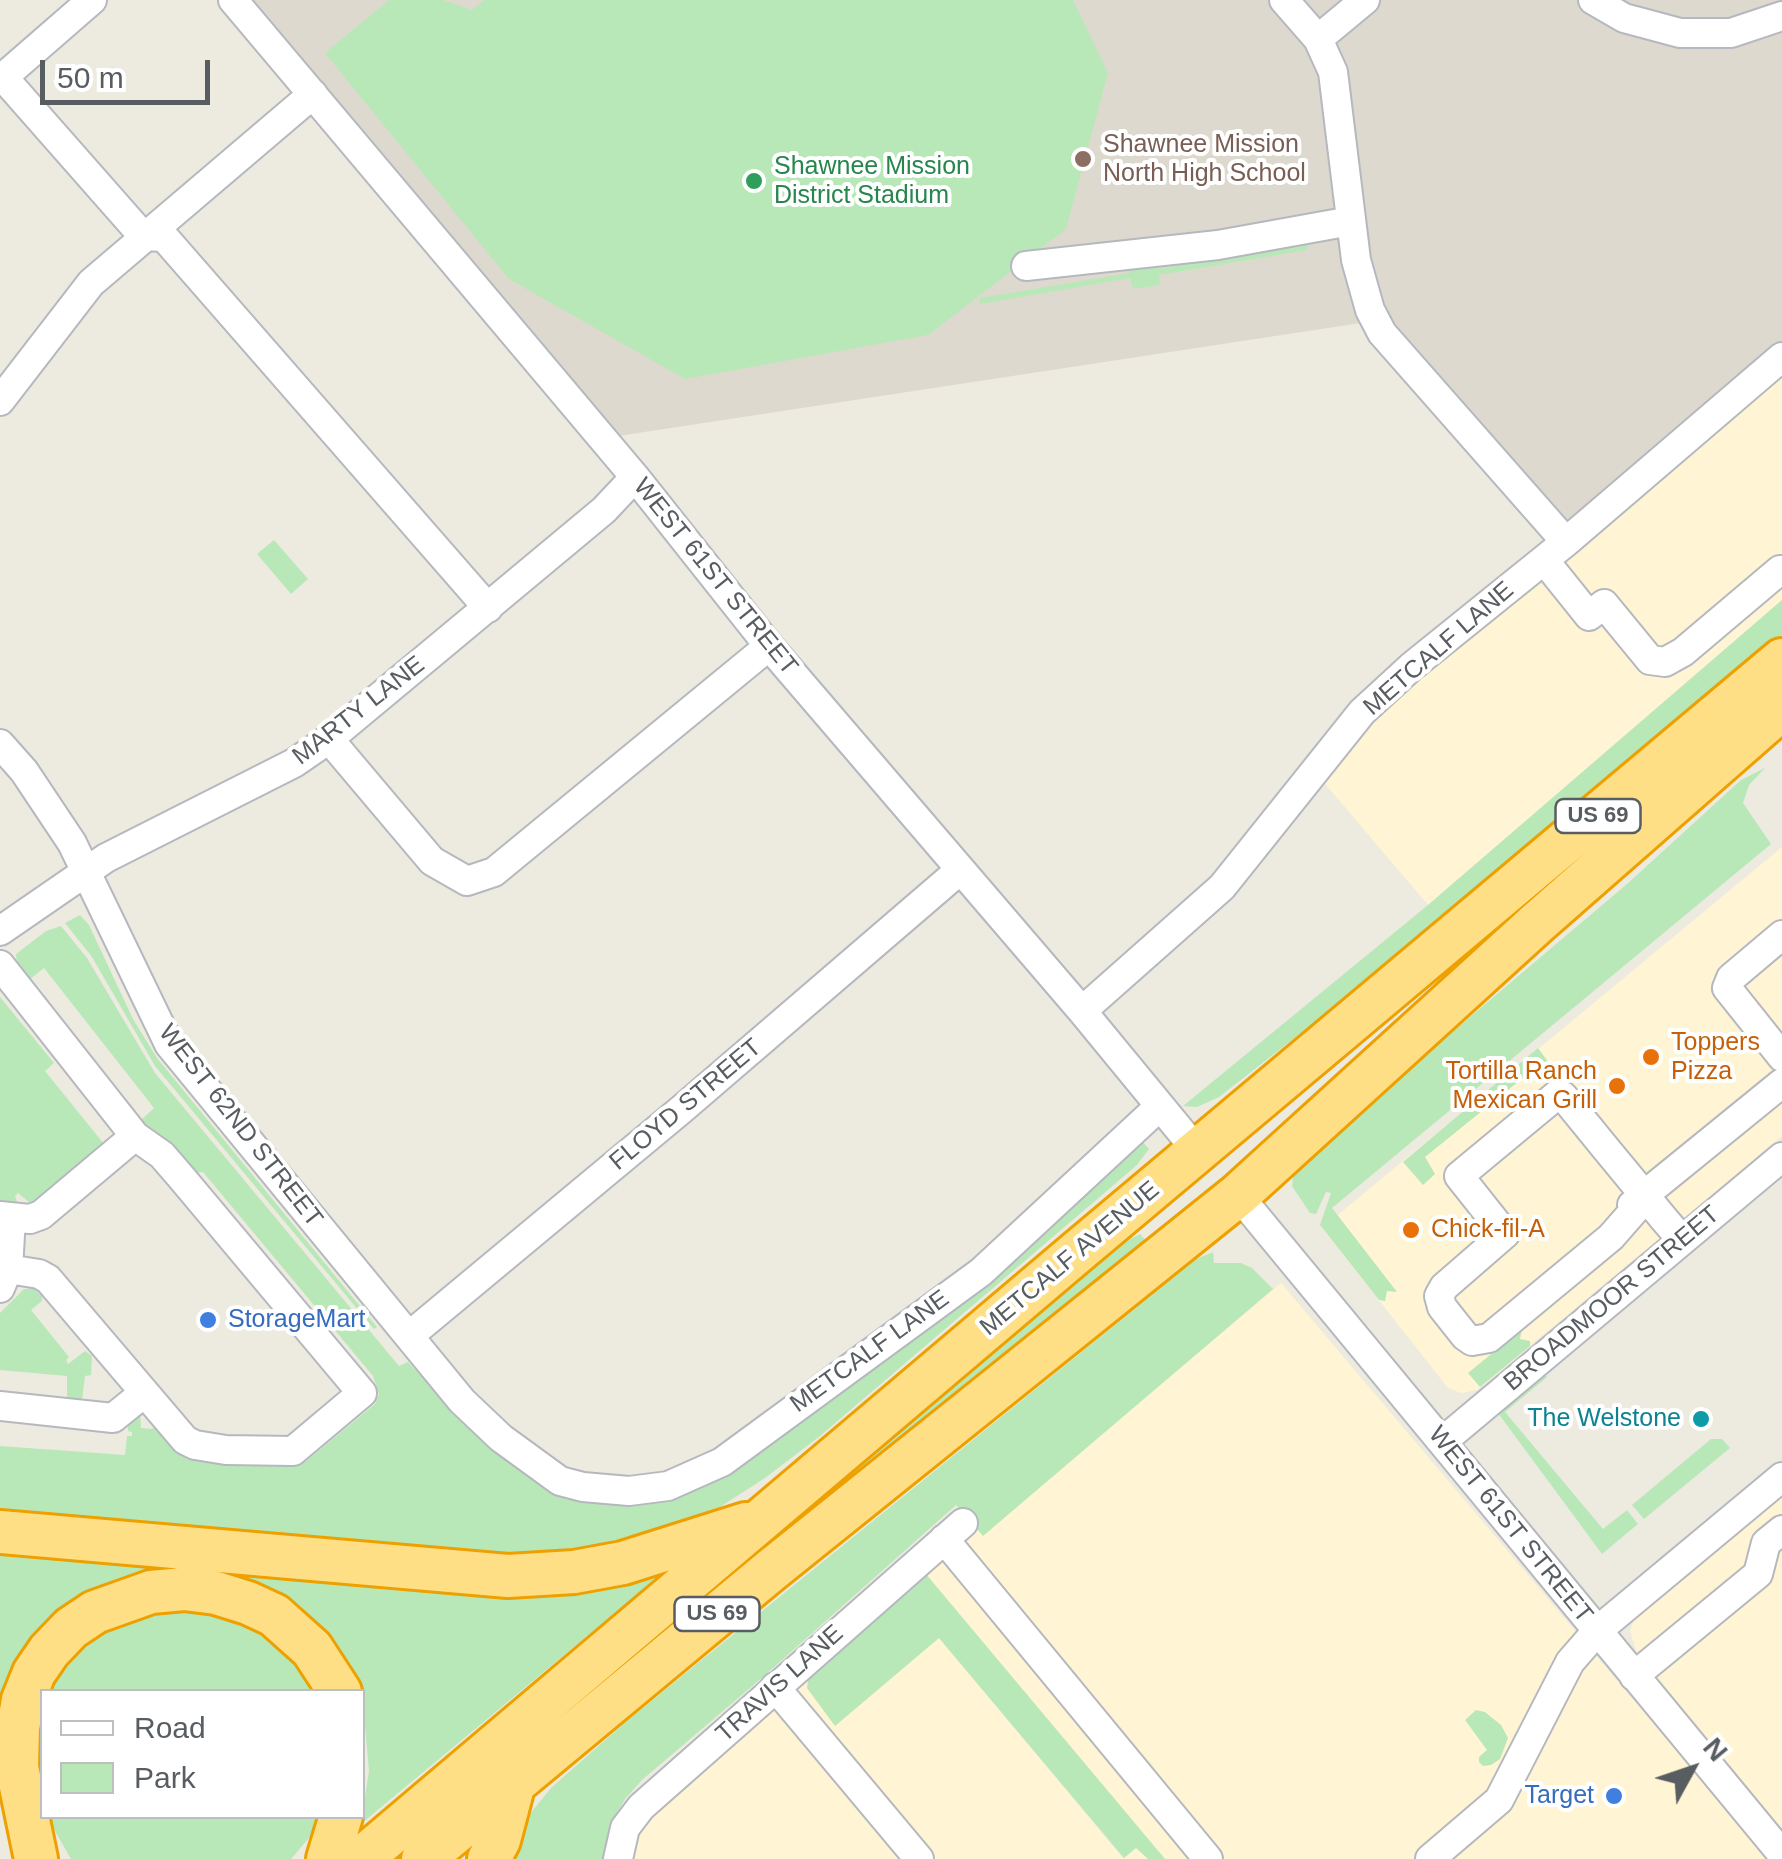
<!DOCTYPE html>
<style>
body{margin:0}
#map{position:relative;width:1782px;height:1859px;overflow:hidden;background:#edeadf;font-family:Arial,sans-serif}
canvas{display:block}
.legend{position:absolute;left:40px;top:1689px;width:325px;height:130px;box-sizing:border-box;background:#fff;border:2px solid #bcbec0;margin:0;padding:12px 18px;list-style:none;font-size:30px;color:#585d62}
.legend li{display:flex;align-items:center;gap:20px;height:50px}
.legend b{width:50px;border:2px solid #bcbec0}
.north{position:absolute;left:1642px;top:1719px;width:100px;height:100px;-webkit-text-stroke:8px #fff;paint-order:stroke;rotate:50deg;font-size:28px;font-weight:700;line-height:40px;text-align:center;color:#585d62}
.north::after{content:'';display:block;margin:auto;width:35px;height:45px;background:#585d62;clip-path:polygon(50% 0,100% 100%,50% 72%,0 100%)}
.scale{position:absolute;left:40px;top:60px;width:170px;height:45px;box-sizing:border-box;border:5px solid #585d62;border-top:0;padding-left:12px;font-size:30px;line-height:35px;white-space:nowrap;color:#585d62;-webkit-text-stroke:8px #fff;paint-order:stroke}
</style>
<div id="map">
<canvas width="1782" height="1859"></canvas>
<ul class="legend">
<li><b style="height:12px;background:#fff"></b>Road</li>
<li><b style="height:28px;background:#b9e8b8"></b>Park</li>
</ul>
<div class="north">N</div>
<div class="scale">50 m</div>
</div>
<script>
const context = document.querySelector('canvas').getContext('2d');
context.lineJoin = 'round';
function paint(path, color) { context.fillStyle = color; context.fill(path, 'evenodd'); }
const toPath = rows => new Path2D(rows.map(r => 'M' + r).join(''));
function strokePath(path, color, width, dash) { context.strokeStyle = color; context.lineWidth = width; context.lineCap = dash ? 'butt' : 'round'; context.setLineDash(dash || []); context.stroke(path); }
function drawText(font, color, halo, rows, align = 'center') {
  context.font = font + ' Arial,sans-serif'; context.lineWidth = 8; context.setLineDash([]); context.textBaseline = 'middle'; context.strokeStyle = halo; context.fillStyle = color; for (const [text, x, y, turn = 0] of rows) {
    context.save(); context.translate(x, y); context.rotate((+turn || 0) * Math.PI / 180); context.textAlign = isNaN(turn) ? turn : align; if (halo) context.strokeText(text, 0, 0); context.fillText(text, 0, 0); context.restore();
  }
}
const commercial = toPath([
 [1782,371,1782,600,1428,905,1320,778,1371,717],
 [1782,847,1782,1136,1477,1390,1461,1393,1448,1388,1322,1228],
 [1281,1283,1768,1859,1165,1859,925,1573,976,1528,983,1535],
 [1782,1493,1782,1830,1638,1657,1630,1631,1635,1616],
 [938,1637,1123,1858,1136,1847,1148,1859,632,1859,637,1831,649,1814,809,1673,835,1725]
]);
const education = toPath([
 [249,0,1782,0,1782,341,1566,522,1387,319,618,436]
]);
const green = toPath([
 [389,0,443,0,472,10,484,0,1073,0,1108,73,1066,229,928,335,685,379,509,279,325,53],
 [1307,245,1307,250,1159,275,1160,285,1133,289,1130,278,980,304,980,298,1129,273,1130,262,1157,258,1158,269],
 [274,540,308,579,291,594,257,554],
 [1782,600,1782,636,1411,947,1219,1097,1197,1107,1183,1106,1428,905],
 [1765,768,1749,785,1743,803,1771,844,1332,1208,1397,1292,1387,1291,1385,1301,1379,1300,1320,1225,1331,1193,1326,1192,1316,1214,1310,1213,1292,1186,1294,1166,1627,884,1741,780],
 [80,915,89,925,133,1019,157,1058,377,1327,374,1329,155,1066,92,957,65,923],
 [61,926,87,958,155,1073,399,1366,408,1362,489,1447,534,1480,560,1491,670,1493,1141,1140,1149,1149,1137,1165,820,1436,765,1478,709,1514,638,1542,540,1558,0,1513,0,1446,125,1455,127,1436,132,1436,132,1432,128,1431,128,1425,140,1413,141,1428,152,1429,159,1421,191,1451,305,1462,375,1404,379,1394,373,1376,203,1172,194,1173,139,1122,154,1108,44,968,29,980,17,966,16,954,46,931],
 [0,997,54,1063,45,1071,104,1144,40,1198,30,1203,18,1193,15,1196,17,1202,0,1200],
 [1538,1048,1557,1074,1551,1077,1539,1065,1425,1157,1435,1174,1423,1185,1403,1162],
 [1140,1234,1148,1243,399,1859,379,1859,1107,1250],
 [1213,1252,1214,1263,1241,1263,1252,1268,1273,1289,983,1536,956,1505,764,1676,642,1780,625,1799,610,1825,604,1859,501,1859,515,1832,551,1788,629,1719,1196,1259],
 [24,1289,34,1289,42,1296,42,1301,31,1310,69,1357,66,1360,68,1364,85,1351,92,1356,91,1375,85,1376,82,1400,67,1398,67,1376,0,1370,0,1313],
 [1522,1329,1520,1339,1530,1341,1530,1346,1480,1387,1468,1373],
 [1544,1374,1547,1377,1505,1412,1603,1529,1627,1510,1638,1524,1602,1554,1498,1413],
 [1711,1439,1722,1439,1730,1448,1644,1519,1632,1505],
 [0,1544,483,1587,682,1557,356,1828,362,1816,369,1771,362,1692,355,1691,316,1630,102,1590,0,1772],
 [925,1573,1165,1859,1148,1859,1136,1848,1124,1858,939,1638,835,1726,807,1688,809,1673],
 [187,1606,239,1616,266,1630,293,1652,313,1676,321,1691,42,1692,42,1805,31,1765,31,1725,37,1702,47,1680,60,1659,92,1632,110,1622,137,1611],
 [1476,1710,1485,1712,1501,1725,1508,1738,1500,1759,1491,1765,1483,1766,1479,1762,1479,1757,1487,1750,1465,1720],
 [47,1817,321,1817,314,1832,291,1859,71,1859]
]);
const minor = toPath([
 [233,0,635,477,769,646,1082,1011,1198,1152],
 [1284,0,1318,39],
 [1365,0,1318,39,1333,72,1356,260,1370,310,1382,333,1566,542],
 [1593,0,1624,18,1680,33,1731,33,1782,16],
 [3,77,143,236,164,237,488,608],
 [0,80,92,0],
 [1026,266,1218,245,1351,221],
 [0,401,91,283,313,94],
 [1544,560,1589,616,1604,604,1650,660,1665,662,1683,652,1780,570],
 [329,739,432,861,467,881,494,872,769,646],
 [0,744,24,771,72,843,169,1044,462,1401,501,1438,560,1481,583,1487,629,1491,668,1486,722,1462,981,1272,1160,1106],
 [0,931,106,858,294,763,329,739,604,510,635,477],
 [1782,935,1731,978,1727,988,1782,1057],
 [0,965,135,1136,162,1155,181,1177,362,1393,293,1451,226,1450,195,1445,185,1440,48,1279,39,1274,8,1269],
 [1082,1011,1222,887,1362,712,1411,667,1566,542,1782,357],
 [1238,1195,1782,1854],
 [1646,1197,1611,1237,1489,1338,1472,1341,1465,1336,1442,1307,1439,1296,1444,1287,1505,1234,1459,1176,1558,1094,1563,1096,1607,1150,1664,1219,1682,1240],
 [1632,1205,1782,1083],
 [0,1216,30,1219,41,1215,135,1136],
 [0,1288,8,1269,11,1218],
 [409,1336,682,1109,960,870],
 [0,1406,113,1418,144,1393],
 [1443,1441,1782,1157],
 [944,1539,1208,1859],
 [1634,1676,1758,1574,1766,1543,1782,1530],
 [775,1687,919,1859],
 [618,1859,625,1828,641,1807,963,1523],
 [1430,1859,1499,1800,1570,1662,1597,1631,1782,1477]
]);
const highway = toPath([
 [0,1532,508,1576,574,1572,623,1563,746,1524],
 [36,1859,17,1767,18,1728,23,1700,34,1673,49,1651,71,1628,95,1612,151,1592,184,1589,216,1593,248,1603,274,1615,312,1649,340,1692],
 [328,1859,341,1816],
 [361,1859,1076,1253,1782,660],
 [423,1859,770,1571,1238,1195,1537,923,1782,708],
 [489,1859,499,1840,514,1783]
]);
const markers = [
 [1083,159,10,"#8d6e63"],
 [754,181,10,"#2e9e5b"],
 [1651,1057,10,"#e8710a"],
 [1617,1086,10,"#e8710a"],
 [1411,1230,10,"#e8710a"],
 [208,1320,10,"#3f7fe0"],
 [1701,1419,10,"#0f9aa8"],
 [1614,1796,10,"#3f7fe0"]
];
const shields = [
 [1598,816,85],
 [717,1614,85]
];
const shieldNames = [
 ["US 69",1598,816],
 ["US 69",717,1614]
];
const educationNames = [
 ["Shawnee Mission",1103,145],
 ["North High School",1103,174]
];
const leisureNames = [
 ["Shawnee Mission",774,167],
 ["District Stadium",774,196]
];
const streetNames = [
 ["WEST 61ST STREET",715,577,51],
 ["METCALF LANE",1439,649,-41],
 ["MARTY LANE",359,711,-38],
 ["FLOYD STREET",686,1105,-40],
 ["WEST 62ND STREET",240,1126,52],
 ["METCALF AVENUE",1070,1259,-40],
 ["BROADMOOR STREET",1612,1299,-40],
 ["METCALF LANE",870,1352,-36],
 ["WEST 61ST STREET",1510,1525,51],
 ["TRAVIS LANE",780,1684,-42]
];
const foodNames = [
 ["Toppers",1671,1043],
 ["Pizza",1671,1072],
 ["Tortilla Ranch",1597,1072,"right"],
 ["Mexican Grill",1597,1101,"right"],
 ["Chick-fil-A",1431,1230]
];
const shopNames = [
 ["StorageMart",228,1320],
 ["Target",1594,1796,"right"]
];
const cultureNames = [
 ["The Welstone",1681,1419]
];
paint(commercial, '#fff4d3');
paint(education, '#ddd9ce');
paint(green, '#b9e8b8');
strokePath(minor, '#b5b8be', 32);
strokePath(highway, '#eda000', 48);
strokePath(minor, '#fff', 28);
strokePath(highway, '#ffdf85', 42);
for (const [x, y, r, color] of markers) { const dot = new Path2D(); dot.arc(x, y, r, 0, 2 * Math.PI); context.fillStyle = color; context.fill(dot); strokePath(dot, '#fff', 4); }
for (const [x, y, w] of shields) { const box = new Path2D(); box.roundRect(x - w / 2, y - 17, w, 34, 8); context.fillStyle = '#fff'; context.fill(box); strokePath(box, '#585d62', 2.5); }
drawText('bold 22px', '#585d62', null, shieldNames);
drawText('25px', '#785e54', '#fff', educationNames, 'left');
drawText('25px', '#27864d', '#fff', leisureNames, 'left');
drawText('25px', '#585d62', '#fff', streetNames);
drawText('25px', '#c56008', '#fff', foodNames, 'left');
drawText('25px', '#366cbe', '#fff', shopNames, 'left');
drawText('25px', '#0d838f', '#fff', cultureNames, 'right');
</script>
